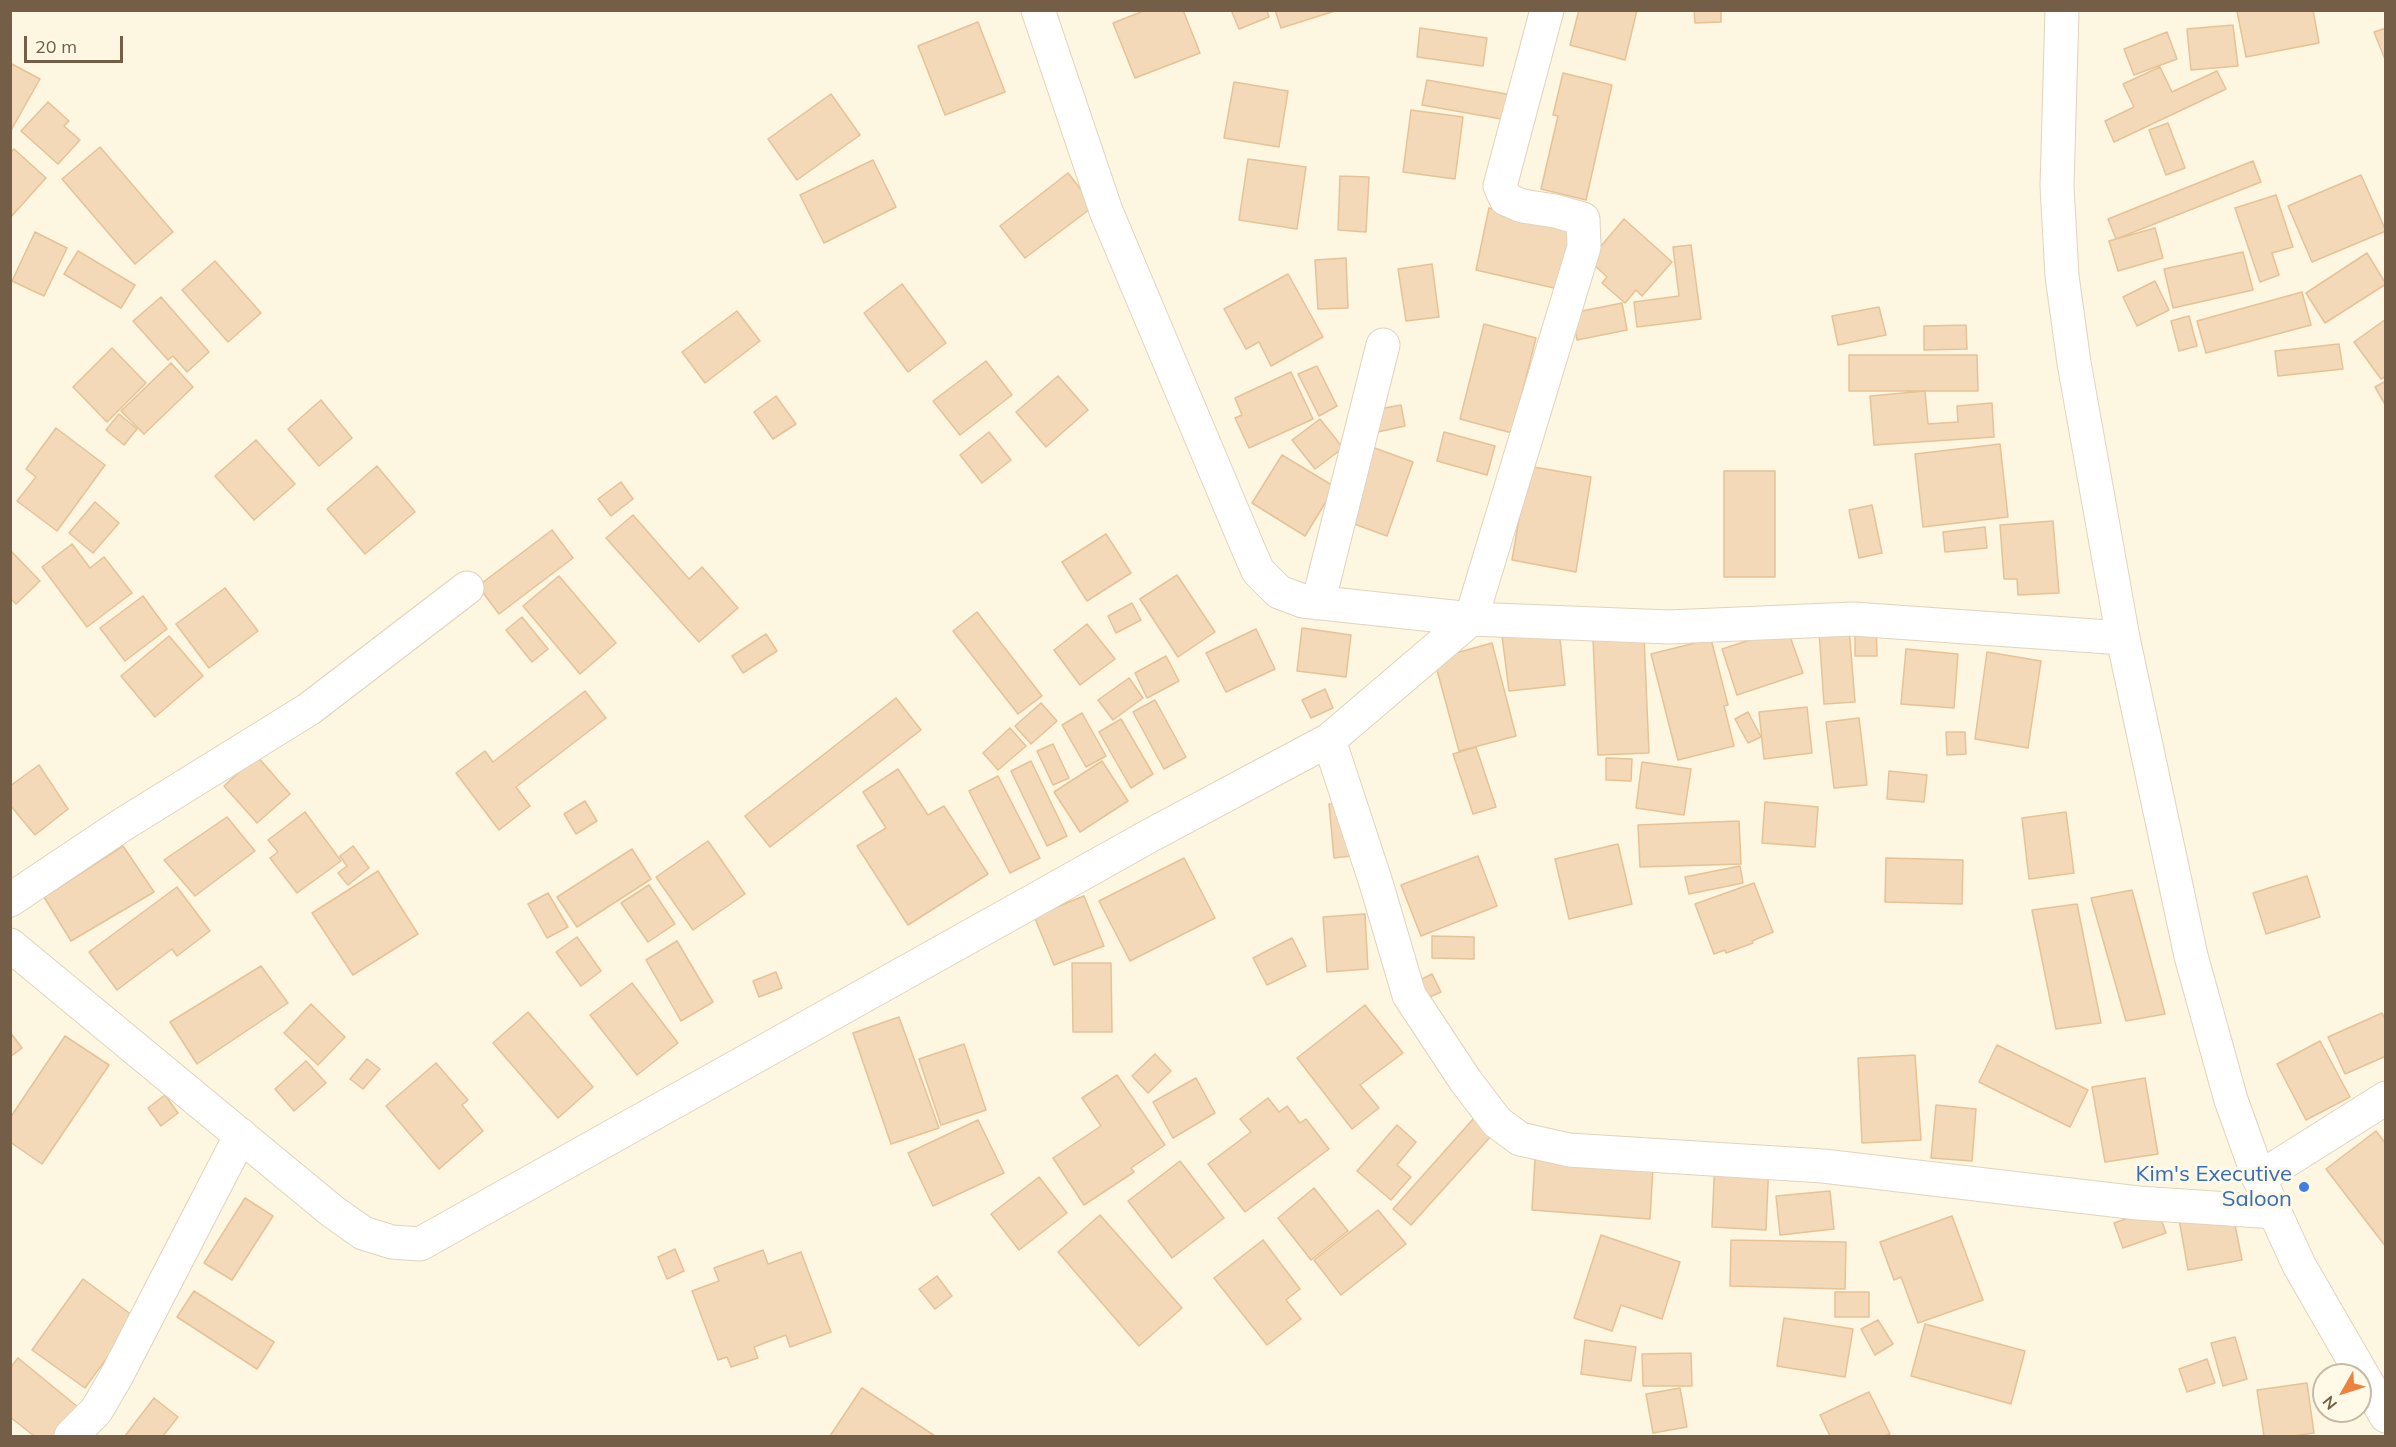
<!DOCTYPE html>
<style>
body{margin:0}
#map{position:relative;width:2396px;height:1447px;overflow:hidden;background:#fdf6e0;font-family:Mulish,sans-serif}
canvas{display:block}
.frame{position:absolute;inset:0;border:12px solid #745e47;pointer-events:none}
.north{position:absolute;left:2312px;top:1363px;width:60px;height:60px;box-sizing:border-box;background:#fff9e7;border:2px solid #c7bba7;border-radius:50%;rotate:231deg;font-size:16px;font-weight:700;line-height:24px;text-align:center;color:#745e47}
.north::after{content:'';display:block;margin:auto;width:21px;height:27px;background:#ec8240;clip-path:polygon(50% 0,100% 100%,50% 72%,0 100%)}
.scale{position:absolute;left:24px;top:36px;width:99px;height:27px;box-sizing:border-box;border:3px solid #745e47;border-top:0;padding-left:8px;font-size:18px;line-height:21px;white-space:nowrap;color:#745e47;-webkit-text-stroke:4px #fff9e7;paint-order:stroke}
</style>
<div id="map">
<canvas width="2396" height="1447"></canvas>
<div class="frame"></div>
<div class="north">N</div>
<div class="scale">20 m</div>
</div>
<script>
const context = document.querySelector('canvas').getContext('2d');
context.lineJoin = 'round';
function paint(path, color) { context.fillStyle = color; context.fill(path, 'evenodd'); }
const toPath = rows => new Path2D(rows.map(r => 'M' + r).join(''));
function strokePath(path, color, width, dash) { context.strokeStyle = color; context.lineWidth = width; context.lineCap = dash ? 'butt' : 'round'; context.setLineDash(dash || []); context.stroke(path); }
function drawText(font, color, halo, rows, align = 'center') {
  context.font = font + ' Mulish,sans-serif'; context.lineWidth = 6; context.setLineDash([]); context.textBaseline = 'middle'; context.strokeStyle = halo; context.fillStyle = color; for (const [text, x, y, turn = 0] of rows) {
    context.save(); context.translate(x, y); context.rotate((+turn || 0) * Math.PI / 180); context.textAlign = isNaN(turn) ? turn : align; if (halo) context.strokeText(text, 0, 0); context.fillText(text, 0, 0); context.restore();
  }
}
const building = toPath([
 [1146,10,1183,10,1200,53,1135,78,1113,23,1146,10],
 [1231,10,1267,10,1269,17,1239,29,1231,10],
 [1275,10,1338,10,1281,28,1275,10],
 [1579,10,1637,10,1625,60,1570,45,1579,10],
 [1694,10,1721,10,1721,22,1695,23,1694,10],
 [2242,10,2313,10,2319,43,2246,57,2237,11,2242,10],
 [978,22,1005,92,945,115,918,46,978,22],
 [2233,25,2238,66,2191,70,2187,29,2233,25],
 [1420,28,1487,38,1483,66,1417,57,1420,28],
 [2386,28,2386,62,2374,32,2386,28],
 [2167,32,2177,59,2134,75,2124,49,2167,32],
 [10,63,40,79,10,132,10,63],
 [2160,67,2172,92,2217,71,2226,89,2114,142,2105,121,2134,107,2123,84,2160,67],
 [1563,73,1612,85,1586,200,1541,189,1558,116,1553,115,1563,73],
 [1427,80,1512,95,1507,120,1422,105,1427,80],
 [1234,82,1288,91,1279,147,1224,138,1234,82],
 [831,94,860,135,797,180,768,139,831,94],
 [48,102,69,121,64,126,80,140,58,164,21,131,48,102],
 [1411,110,1463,117,1455,179,1403,172,1411,110],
 [2168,123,2185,168,2166,175,2149,130,2168,123],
 [100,147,173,232,135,264,62,179,100,147],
 [14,149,46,178,10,218,10,153,14,149],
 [1248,159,1306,167,1297,229,1239,220,1248,159],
 [873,160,896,207,824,243,800,195,873,160],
 [2253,161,2261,182,2116,239,2108,219,2253,161],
 [1068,173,1094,206,1025,258,1000,226,1068,173],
 [2361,175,2386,231,2312,262,2288,206,2361,175],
 [1340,176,1369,177,1366,232,1338,230,1340,176],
 [2276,195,2293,247,2272,253,2279,275,2260,282,2235,208,2276,195],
 [1489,208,1581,228,1567,291,1476,270,1489,208],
 [1624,219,1672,262,1642,296,1636,290,1625,303,1602,283,1607,277,1589,260,1624,219],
 [2155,228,2163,258,2118,271,2109,241,2155,228],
 [35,232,67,248,44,296,12,281,35,232],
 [1691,245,1701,319,1637,327,1634,302,1679,296,1673,247,1691,245],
 [78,251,135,285,121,308,64,274,78,251],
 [2243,252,2253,290,2173,308,2164,269,2243,252],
 [2367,253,2386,284,2325,323,2306,293,2367,253],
 [1346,258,1348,308,1318,309,1315,260,1346,258],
 [215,261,261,313,228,342,182,290,215,261],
 [1432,264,1439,317,1406,321,1398,269,1432,264],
 [1288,274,1323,337,1271,366,1259,342,1246,349,1224,309,1288,274],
 [2155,281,2169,310,2137,326,2123,297,2155,281],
 [902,284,946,343,908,372,864,313,902,284],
 [2302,292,2311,325,2206,353,2197,321,2302,292],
 [161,297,209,352,187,372,173,356,168,360,133,321,161,297],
 [1622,303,1627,330,1577,340,1572,313,1622,303],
 [1879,307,1886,335,1838,345,1832,316,1879,307],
 [737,311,760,341,705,383,682,352,737,311],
 [2189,316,2197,346,2179,351,2171,321,2189,316],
 [2386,319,2386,376,2381,379,2354,342,2386,319],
 [1484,324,1536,338,1512,433,1460,419,1484,324],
 [1966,325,1967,349,1924,350,1924,326,1966,325],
 [2339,344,2343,369,2278,376,2275,351,2339,344],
 [112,348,146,383,107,422,73,387,112,348],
 [1849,355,1977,355,1978,391,1849,391,1849,355],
 [986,361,1012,395,960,435,933,401,986,361],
 [171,363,193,387,144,434,121,411,171,363],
 [1317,366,1337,406,1319,416,1298,374,1317,366],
 [1291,372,1313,419,1249,448,1235,418,1242,415,1235,398,1291,372],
 [1058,376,1088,410,1046,447,1016,412,1058,376],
 [2386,381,2386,406,2375,387,2386,381],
 [1925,391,1928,424,1958,422,1957,406,1992,403,1994,437,1874,445,1870,396,1925,391],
 [776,396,796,424,773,439,754,412,776,396],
 [321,400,352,438,319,466,288,429,321,400],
 [1401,405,1405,426,1373,433,1368,411,1401,405],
 [119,414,137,429,124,445,106,430,119,414],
 [1320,419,1343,448,1315,469,1292,440,1320,419],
 [56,428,105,465,57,531,17,501,36,477,26,469,56,428],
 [989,432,1011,460,982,483,960,455,989,432],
 [1444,432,1495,446,1487,475,1437,461,1444,432],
 [256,440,295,484,254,520,215,476,256,440],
 [2000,444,2008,517,1923,527,1915,454,2000,444],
 [1372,447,1413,462,1387,536,1346,521,1372,447],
 [1282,455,1335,487,1305,536,1252,503,1282,455],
 [377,466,415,512,365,554,327,509,377,466],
 [1528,466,1591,477,1576,572,1512,560,1528,466],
 [1724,471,1775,471,1775,577,1724,577,1724,471],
 [621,482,633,499,611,516,598,499,621,482],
 [95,502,119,523,93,553,69,533,95,502],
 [1872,505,1882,553,1859,558,1849,510,1872,505],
 [633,515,689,579,702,567,738,608,699,642,606,538,633,515],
 [2053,521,2059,593,2018,595,2017,579,2004,579,2000,525,2053,521],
 [1985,527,1987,548,1945,552,1943,532,1985,527],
 [552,530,573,558,499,614,478,586,552,530],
 [1106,534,1131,573,1087,601,1062,562,1106,534],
 [72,544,90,568,104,557,132,593,87,627,42,567,72,544],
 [12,552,40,581,16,604,10,598,10,554,12,552],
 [1177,575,1215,632,1178,657,1140,599,1177,575],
 [559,576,616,643,580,674,523,606,559,576],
 [225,588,258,631,209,668,176,624,225,588],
 [143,596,167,629,125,661,100,628,143,596],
 [1132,603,1141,620,1116,633,1108,616,1132,603],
 [977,612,1042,696,1018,714,953,631,977,612],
 [522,617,548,649,532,662,506,630,522,617],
 [1087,624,1115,659,1080,685,1054,650,1087,624],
 [1855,624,1876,624,1877,656,1855,656,1855,624],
 [1302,628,1351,635,1346,677,1297,671,1302,628],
 [1787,628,1803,673,1737,695,1722,649,1787,628],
 [1849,628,1855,702,1824,704,1819,631,1849,628],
 [1256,629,1275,669,1226,692,1206,653,1256,629],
 [1559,630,1565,685,1509,691,1502,636,1559,630],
 [766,634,777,651,743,673,732,656,766,634],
 [169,636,203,676,155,717,121,676,169,636],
 [1644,636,1649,753,1598,755,1593,638,1644,636],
 [1711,639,1728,705,1724,706,1734,746,1678,760,1651,654,1711,639],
 [1492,643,1516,736,1459,751,1434,659,1492,643],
 [1906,649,1958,654,1954,708,1901,704,1906,649],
 [1987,652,2041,661,2028,748,1975,739,1987,652],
 [1166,656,1179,681,1147,698,1135,673,1166,656],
 [1129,678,1143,698,1113,720,1098,700,1129,678],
 [1325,689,1333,708,1311,718,1302,700,1325,689],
 [585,691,606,718,516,787,530,806,499,830,456,773,485,751,493,762,585,691],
 [896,698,921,730,770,847,745,816,896,698],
 [1155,700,1186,757,1164,769,1133,712,1155,700],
 [1041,703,1057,721,1031,744,1015,726,1041,703],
 [1807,707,1812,753,1764,759,1759,712,1807,707],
 [1748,712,1761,737,1748,743,1735,719,1748,712],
 [1082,713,1106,756,1086,767,1062,725,1082,713],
 [1859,718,1867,785,1834,788,1826,722,1859,718],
 [1121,719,1153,774,1131,788,1099,732,1121,719],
 [1010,728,1026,746,998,770,983,753,1010,728],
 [1946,732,1965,732,1966,754,1947,755,1946,732],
 [1053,744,1069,778,1053,785,1037,751,1053,744],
 [1476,747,1496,807,1473,814,1453,754,1476,747],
 [257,756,290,794,257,823,224,786,257,756],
 [1606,758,1632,759,1631,781,1606,780,1606,758],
 [1031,761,1067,836,1047,846,1011,771,1031,761],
 [1102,761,1128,801,1080,832,1054,792,1102,761],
 [1642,762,1691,769,1684,815,1636,808,1642,762],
 [39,765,68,809,35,835,10,805,10,786,39,765],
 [898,769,928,815,944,806,988,874,908,925,857,846,886,828,863,792,898,769],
 [1889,771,1927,775,1924,802,1887,799,1889,771],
 [998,776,1040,858,1010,873,969,791,998,776],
 [585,801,597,821,576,834,564,814,585,801],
 [1765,802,1818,807,1815,847,1762,843,1765,802],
 [1347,803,1352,856,1334,858,1329,804,1347,803],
 [305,812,341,861,297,893,270,858,278,852,268,840,305,812],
 [2066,812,2074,873,2029,879,2022,818,2066,812],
 [227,817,255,851,195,896,164,860,227,817],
 [1739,821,1741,864,1640,867,1638,825,1739,821],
 [708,841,745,894,693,930,656,877,708,841],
 [1618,844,1632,904,1569,919,1555,859,1618,844],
 [123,846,154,892,71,941,44,897,123,846],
 [353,846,369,868,348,885,338,873,347,866,340,856,353,846],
 [632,849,651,879,577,927,557,897,632,849],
 [1478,856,1497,906,1421,936,1401,885,1478,856],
 [1184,858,1215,918,1130,961,1099,901,1184,858],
 [1886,858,1963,860,1962,904,1885,902,1886,858],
 [1740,866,1743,883,1689,894,1685,877,1740,866],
 [378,871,418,934,353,975,312,913,378,871],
 [2307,876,2320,917,2266,934,2253,893,2307,876],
 [1754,883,1773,932,1752,941,1753,943,1726,953,1725,950,1714,954,1695,904,1754,883],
 [649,885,675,924,648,942,621,903,649,885],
 [177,887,210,931,177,956,172,949,117,990,89,952,177,887],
 [2132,890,2165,1014,2126,1021,2091,898,2132,890],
 [548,893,568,927,547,938,528,904,548,893],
 [1084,896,1104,946,1054,965,1034,916,1084,896],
 [2077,904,2101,1023,2056,1029,2032,910,2077,904],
 [1365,914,1368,969,1327,972,1323,917,1365,914],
 [1432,936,1474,937,1474,959,1432,958,1432,936],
 [577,937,601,971,581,986,556,952,577,937],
 [1292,938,1306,966,1267,985,1253,958,1292,938],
 [677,941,713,1002,681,1021,646,960,677,941],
 [1072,963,1111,963,1112,1032,1073,1032,1072,963],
 [261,966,288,1003,197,1064,170,1022,261,966],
 [776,972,782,988,759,997,753,981,776,972],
 [1432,974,1441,992,1423,1000,1414,983,1432,974],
 [632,983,678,1043,637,1075,590,1015,632,983],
 [311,1004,345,1037,318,1065,284,1033,311,1004],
 [1365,1005,1403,1053,1360,1085,1379,1108,1352,1129,1297,1058,1365,1005],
 [528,1012,593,1087,558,1118,493,1043,528,1012],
 [2382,1013,2386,1021,2386,1056,2345,1074,2328,1037,2382,1013],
 [899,1017,939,1128,891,1144,853,1033,899,1017],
 [10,1032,22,1048,10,1057,10,1032],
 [65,1036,109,1065,42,1164,10,1142,10,1118,65,1036],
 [2320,1041,2350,1097,2306,1120,2277,1064,2320,1041],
 [964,1044,986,1110,941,1125,919,1059,964,1044],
 [1997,1045,2088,1090,2070,1127,1979,1082,1997,1045],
 [1155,1054,1171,1071,1148,1093,1132,1076,1155,1054],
 [1915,1055,1921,1140,1862,1143,1858,1058,1915,1055],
 [367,1059,380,1069,363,1089,350,1079,367,1059],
 [306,1061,326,1083,294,1111,275,1089,306,1061],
 [436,1063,468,1100,462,1105,483,1131,439,1169,386,1106,436,1063],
 [1117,1075,1165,1145,1131,1168,1134,1172,1084,1205,1053,1158,1101,1126,1082,1098,1117,1075],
 [1196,1078,1215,1113,1173,1138,1153,1102,1196,1078],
 [2145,1078,2158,1154,2105,1162,2092,1087,2145,1078],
 [165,1095,178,1113,161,1126,148,1108,165,1095],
 [1268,1098,1279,1112,1287,1106,1300,1123,1306,1119,1329,1149,1245,1212,1208,1164,1251,1132,1240,1119,1268,1098],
 [1936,1105,1976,1109,1972,1161,1931,1158,1936,1105],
 [1474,1118,1492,1135,1411,1225,1393,1209,1474,1118],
 [978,1120,1004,1173,933,1206,908,1153,978,1120],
 [1397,1125,1416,1142,1397,1165,1411,1177,1391,1200,1357,1171,1397,1125],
 [2376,1131,2386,1144,2386,1247,2326,1169,2376,1131],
 [1715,1158,1769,1161,1766,1230,1712,1227,1715,1158],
 [1535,1159,1653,1167,1650,1219,1532,1210,1535,1159],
 [1180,1161,1224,1218,1172,1258,1128,1201,1180,1161],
 [1039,1177,1067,1213,1019,1250,991,1214,1039,1177],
 [1314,1188,1348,1231,1311,1260,1278,1218,1314,1188],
 [1830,1191,1834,1229,1780,1235,1776,1196,1830,1191],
 [245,1198,273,1216,232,1280,204,1263,245,1198],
 [2157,1208,2166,1233,2123,1248,2114,1223,2157,1208],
 [1378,1210,1406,1244,1341,1295,1314,1260,1378,1210],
 [2232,1210,2242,1260,2188,1270,2179,1219,2232,1210],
 [1100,1215,1182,1308,1139,1346,1058,1252,1100,1215],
 [1952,1216,1983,1300,1918,1323,1901,1277,1894,1280,1880,1242,1952,1216],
 [1601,1235,1680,1262,1662,1319,1621,1305,1612,1331,1574,1318,1601,1235],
 [1263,1240,1300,1289,1286,1300,1301,1319,1267,1345,1214,1278,1263,1240],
 [1731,1240,1846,1242,1845,1289,1730,1286,1731,1240],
 [675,1249,684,1271,667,1279,658,1257,675,1249],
 [763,1250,768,1264,801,1252,831,1332,790,1347,786,1335,754,1347,758,1358,731,1367,727,1357,718,1360,692,1291,719,1281,714,1268,763,1250],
 [937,1276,952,1296,935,1309,919,1289,937,1276],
 [83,1279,136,1318,85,1388,32,1350,83,1279],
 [194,1291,274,1342,257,1369,177,1317,194,1291],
 [1835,1292,1869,1292,1869,1317,1835,1317,1835,1292],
 [1784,1318,1853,1329,1845,1377,1777,1366,1784,1318],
 [1878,1320,1893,1344,1875,1355,1861,1329,1878,1320],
 [1925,1324,2025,1351,2011,1404,1911,1376,1925,1324],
 [2235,1337,2247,1379,2223,1386,2211,1343,2235,1337],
 [1585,1340,1636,1347,1631,1381,1581,1374,1585,1340],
 [1691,1353,1692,1386,1643,1386,1642,1354,1691,1353],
 [18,1358,84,1412,64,1436,34,1436,10,1417,10,1368,18,1358],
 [2207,1359,2215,1383,2187,1392,2179,1369,2207,1359],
 [2307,1383,2314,1433,2293,1436,2264,1436,2257,1390,2307,1383],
 [862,1388,935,1436,830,1436,862,1388],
 [1680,1388,1687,1427,1653,1433,1646,1394,1680,1388],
 [1869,1392,1890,1434,1885,1436,1830,1436,1820,1415,1869,1392],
 [154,1398,178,1417,163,1436,125,1436,154,1398]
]);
const minor = toPath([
 [1038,10,1106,211,1250,553,1258,571,1279,592,1303,601,1471,619,1669,627,1853,619,2123,638],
 [1318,603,1383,345],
 [1329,740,1376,883,1409,995,1465,1080,1497,1122,1520,1139,1569,1150,1823,1166,2138,1203,2275,1212],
 [10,900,122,825,309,709,467,588],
 [10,945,332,1211,363,1233,392,1242,420,1244,1151,835,1329,740,1471,619,1584,247,1583,219,1555,211,1522,206,1506,199,1500,186,1547,10],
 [2259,1178,2386,1098],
 [71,1436,96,1411,116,1377,241,1135]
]);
const tertiary = toPath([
 [2062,10,2057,186,2062,276,2074,363,2123,638,2191,956,2231,1100,2259,1178,2299,1265,2386,1416]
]);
const markers = [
 [2304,1187,6,"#3f7fe0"]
];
const shopNames = [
 ["Kim's Executive",2292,1174],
 ["Saloon",2292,1199]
];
paint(building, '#f3d9b7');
strokePath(building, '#e6c297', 1.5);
strokePath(minor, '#e1d3bc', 35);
strokePath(tertiary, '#e1d3bc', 35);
strokePath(minor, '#fff', 33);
strokePath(tertiary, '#fff', 33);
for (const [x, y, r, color] of markers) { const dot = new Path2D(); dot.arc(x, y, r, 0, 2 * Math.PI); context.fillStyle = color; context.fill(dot); strokePath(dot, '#fff9e7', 2); }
drawText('22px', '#366cbe', '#fff9e7', shopNames, 'right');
</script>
